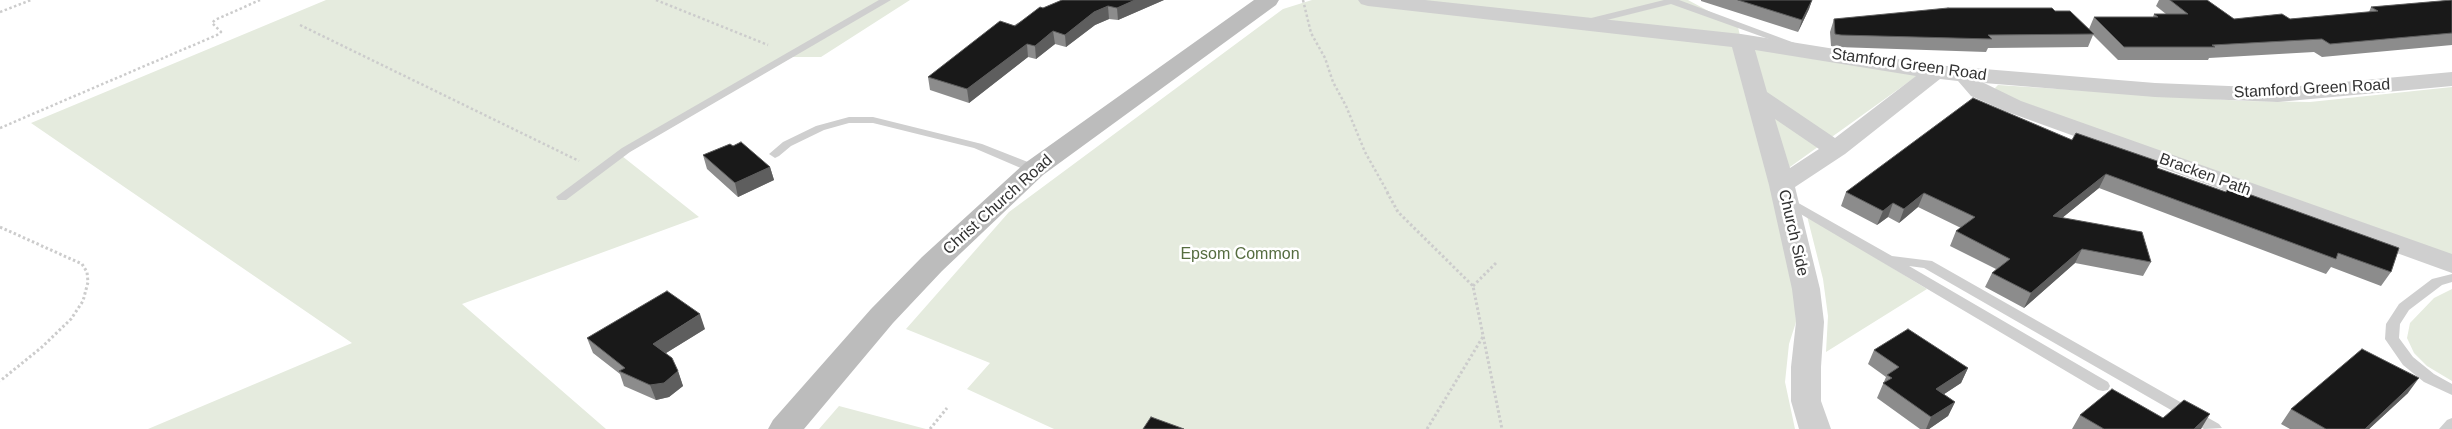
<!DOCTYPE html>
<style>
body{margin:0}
canvas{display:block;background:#fff}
</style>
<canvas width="2452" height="429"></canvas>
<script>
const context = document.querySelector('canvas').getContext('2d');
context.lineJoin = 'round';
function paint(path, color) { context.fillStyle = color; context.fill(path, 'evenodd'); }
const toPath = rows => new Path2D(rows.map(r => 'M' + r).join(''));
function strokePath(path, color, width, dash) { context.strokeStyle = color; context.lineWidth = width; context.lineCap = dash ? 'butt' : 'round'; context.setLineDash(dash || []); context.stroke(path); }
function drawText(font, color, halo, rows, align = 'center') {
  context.font = font + ' Arial,sans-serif'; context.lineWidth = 5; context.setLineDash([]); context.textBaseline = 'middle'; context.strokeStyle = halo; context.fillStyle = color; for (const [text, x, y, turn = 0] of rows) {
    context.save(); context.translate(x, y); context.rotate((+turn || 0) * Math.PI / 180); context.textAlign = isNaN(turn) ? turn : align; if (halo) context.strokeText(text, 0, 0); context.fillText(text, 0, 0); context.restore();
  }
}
const green = toPath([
 [326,0,910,0,821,57,792,57,622,156,699,217,462,304,606,429,148,429,352,343,31,123],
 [1312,0,1688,0,1738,27,1741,40,1921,73,1769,182,1795,290,1796,322,1789,344,1785,382,1795,429,1054,429,967,389,990,363,906,329,1009,212,1283,9],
 [1998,85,2244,101,2310,102,2452,87,2452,256,1997,93,1995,88],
 [1807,216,1927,289,1826,352,1828,316,1823,279],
 [2452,289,2452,381,2427,366,2414,353,2407,338,2410,323,2434,298],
 [839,406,926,429,819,429]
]);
const pathFar1 = toPath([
 [656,0,768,45],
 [1303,0,1311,33,1325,58,1333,82,1346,106,1365,152,1388,193],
 [0,12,31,0],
 [300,25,579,161],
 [0,128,217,35,221,32,212,23,215,20,260,0]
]);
const path = toPath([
 [1387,192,1398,212,1473,286,1502,429],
 [0,227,82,264,87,272,88,282,83,301,71,319,42,347,0,381],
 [1473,286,1496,263],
 [930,429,947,408],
 [1427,429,1484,335]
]);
const service = toPath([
 [879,0,891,0,630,152,566,200,558,200,556,197,622,148,879,0],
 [1664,0,1679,0,1800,45,1795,48,1791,47,1671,4,1583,26,1578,23,1579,21,1664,0],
 [849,117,873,117,982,144,1038,166,1040,169,1038,172,1030,172,974,148,873,123,849,123,824,130,791,146,779,156,775,158,769,154,783,142,816,126,849,117],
 [1786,196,1892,256,1932,261,2219,424,2222,428,2204,429,1924,268,1909,266,2108,382,2110,386,2108,390,2103,391,2098,390,1782,203,1780,200,1786,196],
 [2452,274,2452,282,2442,285,2409,310,2400,324,2399,338,2413,357,2434,374,2452,384,2452,395,2424,382,2403,365,2385,339,2386,324,2399,304,2432,279,2452,274],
 [2452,418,2452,429,2439,429,2447,420,2452,418]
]);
const minor = toPath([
 [1358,0,1425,0,1741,34,1935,65,2155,83,2278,88,2452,72,2452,86,2278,102,2155,97,1984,83,2021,101,2452,254,2452,273,2005,111,1971,96,1958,81,1940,79,1845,154,1795,187,1820,289,1824,322,1821,367,1821,401,1831,429,1799,429,1791,401,1791,367,1796,322,1792,289,1769,185,1732,47,1368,6,1361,4,1358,0],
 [1755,50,1916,76,1835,138,1767,92,1755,50],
 [1775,119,1819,149,1790,168,1775,119]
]);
const secondary = toPath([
 [1254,0,1279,0,1276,5,1043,175,942,271,893,323,804,429,768,429,773,420,871,309,922,257,1025,163,1254,0]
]);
const wall = toPath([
 [1062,0,1164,0,1118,20,1109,19,1095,25,1066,47,1055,44,1036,59,1028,57,969,103,930,90,928,77,1043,8],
 [1701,0,1812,0,1809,9,1798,32,1701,1],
 [2159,0,2207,0,2234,19,2290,19,2369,12,2371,7,2452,0,2452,45,2322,57,2314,52,2209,58,2208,60,2118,60,2093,35,2088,47,1988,48,1986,52,1837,47,1831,46,1830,32,1834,19,2055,11,2089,29,2094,17,2153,17,2154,14,2166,14,2156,6],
 [2072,140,2157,168,2391,272,2381,286,2331,267,2326,274,2099,188,2062,218,2151,262,2143,276,2075,263,2024,308,1985,287,1992,273,1996,269,1950,246,1956,231,1961,228,1918,207,1899,223,1888,217,1877,225,1841,206,1846,192],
 [733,146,770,167,774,180,738,197,707,169,703,155],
 [705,329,666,353,678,371,683,386,669,397,656,400,624,386,620,374,593,353,587,338],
 [1874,350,1968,368,1961,383,1944,394,1955,402,1948,416,1929,429,1920,429,1877,398,1886,377,1868,364],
 [2408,393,2369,429,2290,429,2281,424,2291,409],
 [2080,415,2163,418,2201,429,2072,429]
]);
const shadedWall = toPath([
 [1135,0,1164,0,1118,20,1117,8],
 [1812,0,1809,9,1798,32,1802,20],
 [1108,6,1109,19,1095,25,1066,47,1065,35,1094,12],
 [1053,31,1055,44,1036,59,1035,46],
 [1027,44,1028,57,969,103,967,89],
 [770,167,774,180,738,197,735,183],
 [2106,174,2099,188,2046,231,2053,216],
 [1924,193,1918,207,1899,223,1904,209],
 [1893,203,1888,217,1877,225,1883,211],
 [2082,249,2075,263,2024,308,2031,293],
 [700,314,705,329,658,358,653,344],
 [1968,368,1961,383,1929,404,1936,389],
 [678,371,683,386,669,397,656,400,650,385],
 [2419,378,2408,393,2369,429,2365,429],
 [1955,402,1948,416,1929,429,1926,429,1931,417],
 [2210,414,2201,429,2194,429]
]);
const building = toPath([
 [1062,0,1135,0,1117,8,1108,6,1094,12,1065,35,1053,31,1035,46,1027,44,967,89,928,77,1000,21,1015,26,1040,7,1043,8,1062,0],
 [1738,0,1812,0,1802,20,1738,0],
 [2170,0,2207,0,2234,19,2282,14,2290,19,2378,11,2371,7,2452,0,2452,33,2330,44,2322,39,2212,45,2215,47,2124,47,2094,17,2158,17,2154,14,2188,14,2170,0],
 [1948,8,2052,8,2055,11,2070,11,2094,34,1988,35,1992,39,1841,35,1835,34,1834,19,1948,8],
 [1973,98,2072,140,2076,133,2160,162,2157,168,2226,192,2229,187,2399,248,2391,272,2338,253,2336,259,2106,174,2053,216,2142,232,2151,262,2082,249,2031,293,1992,273,2010,259,1956,231,1975,217,1924,193,1904,209,1893,203,1883,211,1846,192,1973,98],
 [741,142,770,167,735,183,703,155,730,144,733,146,741,142],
 [667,291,700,314,653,344,672,358,678,371,664,383,650,385,619,371,625,368,587,338,667,291],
 [1908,329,1968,368,1936,389,1955,402,1931,417,1883,383,1892,378,1887,375,1899,367,1874,350,1908,329],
 [2362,349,2419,378,2365,429,2326,429,2291,409,2362,349],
 [2112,389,2163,418,2184,400,2210,414,2194,429,2104,429,2080,415,2112,389],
 [1151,417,1184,429,1143,429,1151,417]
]);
const streetNames = [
 ["Stamford Green Road",1909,65,8],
 ["Stamford Green Road",2312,89,-3],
 ["Bracken Path",2205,175,20],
 ["Christ Church Road",998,205,-42],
 ["Church Side",1793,233,77]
];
const parkNames = [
 ["Epsom Common",1240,255]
];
paint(green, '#e5ebde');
strokePath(pathFar1, '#ccc', 2.5, [2.5, 2.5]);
strokePath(path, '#ccc', 3, [2.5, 2.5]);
paint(service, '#cfcfcf');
paint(minor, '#cfcfcf');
paint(secondary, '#bcbcbc');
paint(wall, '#8c8c8c');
paint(shadedWall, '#5e5e5e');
paint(building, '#191919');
strokePath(building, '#5e5e5e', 1);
drawText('16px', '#323232', '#fff', streetNames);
drawText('16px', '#566d40', '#fff', parkNames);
</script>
